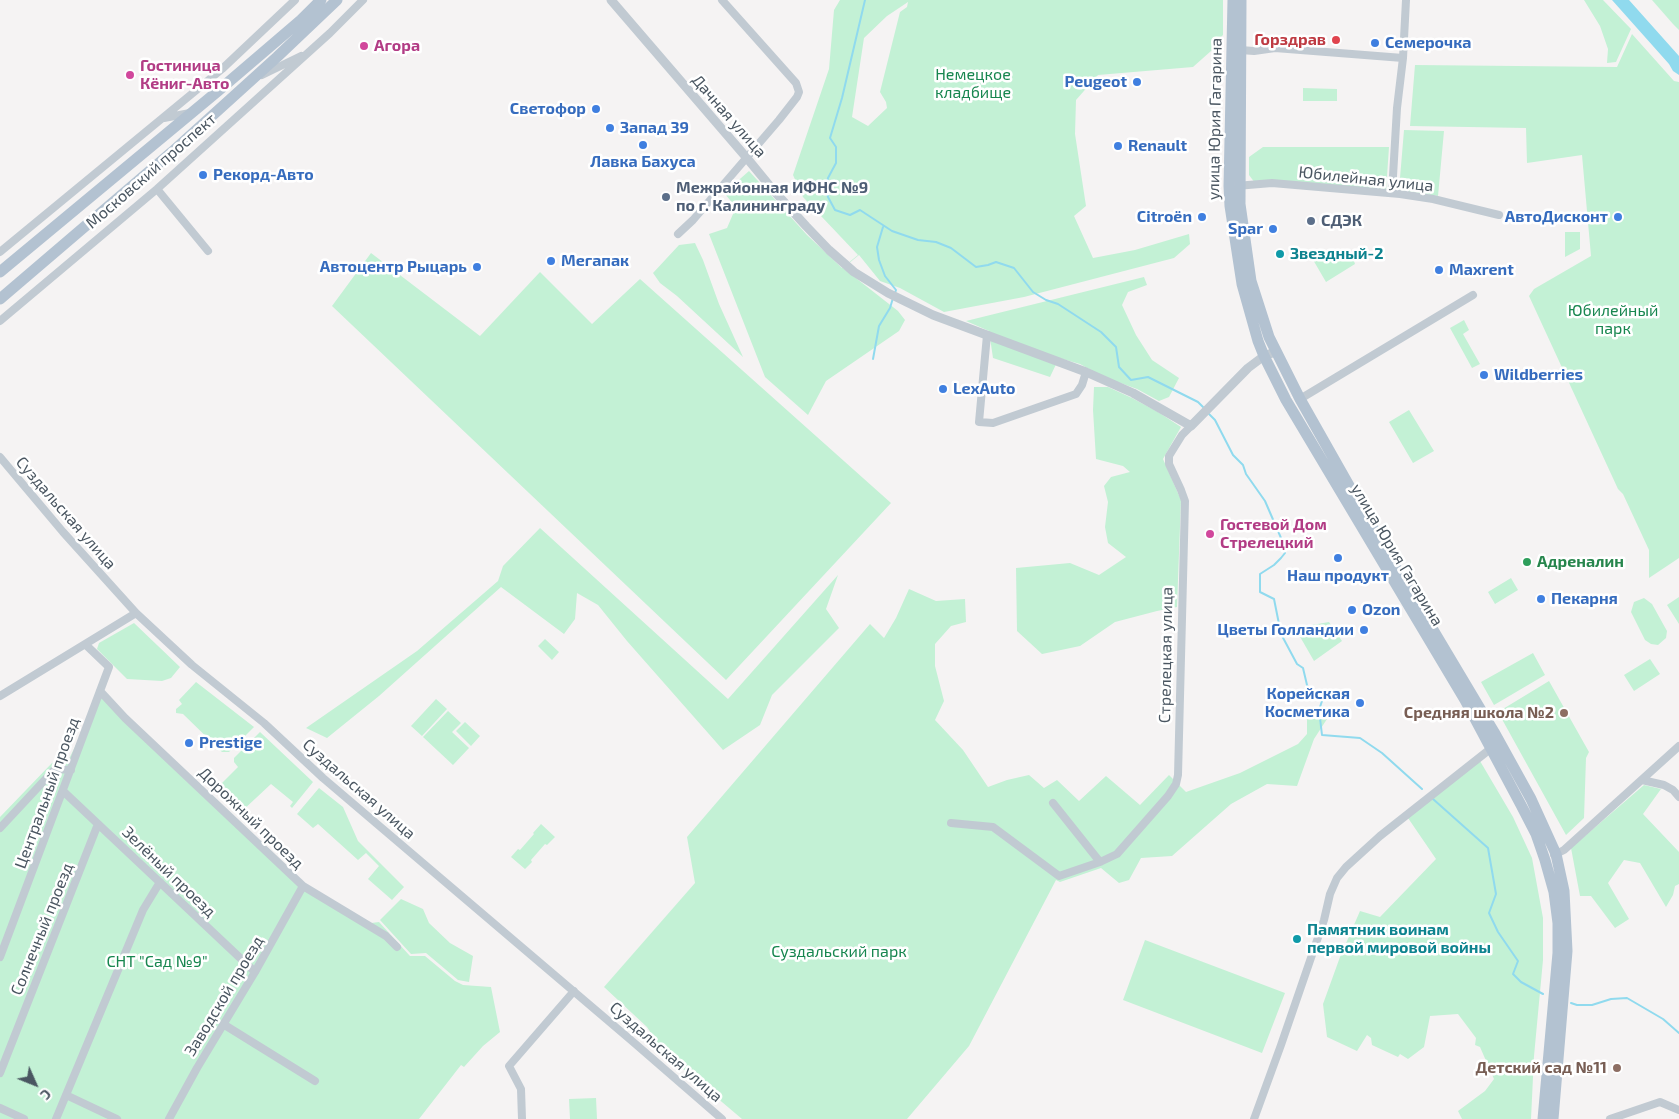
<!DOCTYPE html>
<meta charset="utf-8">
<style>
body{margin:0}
#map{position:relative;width:1679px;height:1119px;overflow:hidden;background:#f5f3f3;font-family:"Exo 2",sans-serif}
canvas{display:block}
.north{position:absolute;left:10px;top:1059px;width:50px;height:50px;-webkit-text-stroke:4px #fff;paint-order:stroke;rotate:134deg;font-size:14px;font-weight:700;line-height:20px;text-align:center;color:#4a5661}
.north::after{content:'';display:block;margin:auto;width:18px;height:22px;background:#4a5661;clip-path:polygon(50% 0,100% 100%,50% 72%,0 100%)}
</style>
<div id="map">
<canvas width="1679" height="1119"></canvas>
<div class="north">С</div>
</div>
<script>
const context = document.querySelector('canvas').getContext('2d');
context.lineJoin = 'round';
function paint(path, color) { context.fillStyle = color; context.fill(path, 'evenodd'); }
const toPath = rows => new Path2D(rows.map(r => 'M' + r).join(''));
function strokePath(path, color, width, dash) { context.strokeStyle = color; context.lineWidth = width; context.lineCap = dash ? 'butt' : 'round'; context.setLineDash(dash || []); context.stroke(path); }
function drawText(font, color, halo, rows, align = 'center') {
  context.font = font + ' "Exo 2",sans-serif'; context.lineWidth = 5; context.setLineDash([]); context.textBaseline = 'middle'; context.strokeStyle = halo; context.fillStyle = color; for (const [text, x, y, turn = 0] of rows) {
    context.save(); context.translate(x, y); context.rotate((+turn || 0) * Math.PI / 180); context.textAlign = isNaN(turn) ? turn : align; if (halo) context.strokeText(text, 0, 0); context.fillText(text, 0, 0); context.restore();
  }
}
const green = toPath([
 [840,0,1223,0,1223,35,1220,38,1220,43,1193,67,1098,75,1076,100,1075,134,1086,206,1074,216,1093,258,1135,250,1189,234,1190,244,1174,258,1024,297,944,312,900,288,880,281,859,255,843,268,898,311,905,320,899,331,826,381,808,415,765,377,709,234,727,228,736,207,724,193,749,171,807,235,842,268,858,255,803,197,793,175,829,69,834,10],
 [908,2,907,7,900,12,880,92,886,102,887,108,868,126,852,117,864,38,887,16],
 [1584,0,1603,0,1631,29,1616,62,1607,63,1608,49,1600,26],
 [1652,0,1679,0,1679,30,1673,24],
 [1632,34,1674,81,1679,82,1679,558,1649,578,1649,550,1623,494,1618,489,1529,296,1534,289,1591,256,1582,155,1527,163,1526,128,1410,126,1415,65,1617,67],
 [1303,88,1337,89,1337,101,1303,101],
 [1404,130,1444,131,1438,196,1399,190],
 [1263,147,1389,147,1386,191,1255,183,1249,175,1249,157],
 [1580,232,1580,249,1565,257,1565,232],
 [695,243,703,260,719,304,743,357,677,296,660,283,653,273,679,245],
 [1351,252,1355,264,1326,282,1312,258],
 [371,253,480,336,540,272,592,324,640,279,891,503,726,680,332,306],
 [1144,277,1147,285,1128,292,1122,305,1136,335,1152,360,1179,378,1169,397,1159,401,1137,389,1132,398,1158,412,1181,427,1163,459,1181,500,1177,607,1157,611,1115,622,1080,646,1042,654,1017,631,1016,568,1070,563,1099,575,1126,557,1108,543,1105,527,1108,502,1104,486,1111,477,1130,472,1123,466,1096,459,1093,410,1094,387,1108,387,1132,398,1137,389,1101,376,1080,364,1059,358,1050,377,993,358,989,331,966,321],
 [1464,320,1469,330,1463,334,1480,364,1472,368,1450,328],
 [1409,410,1434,451,1413,463,1389,422],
 [540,528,728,699,838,575,826,609,839,628,772,695,760,725,723,750,627,641,598,605,577,593,575,619,564,634,501,587,379,696,327,738,306,728,417,651,498,581,503,566],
 [1511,578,1518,590,1495,604,1488,592],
 [909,589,936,601,965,599,966,622,951,626,935,644,935,666,944,701,935,720,963,750,988,787,1007,780,1029,775,1044,788,1057,780,1079,801,1106,776,1140,805,1169,775,1186,792,1240,773,1298,744,1307,734,1307,717,1327,719,1314,739,1297,786,1267,784,1231,804,1172,856,1141,858,1129,880,1119,883,1101,868,1060,882,1056,880,969,1046,907,1119,742,1119,663,1052,647,1027,604,987,695,883,687,837,870,624,884,638,896,618],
 [1679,597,1679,624,1667,605],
 [1644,598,1652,604,1667,631,1666,638,1658,645,1651,644,1645,640,1631,612,1634,602],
 [1329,622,1342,641,1314,661,1295,628],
 [134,623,180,667,171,678,162,681,127,679,97,649,99,643],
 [545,639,559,652,552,660,538,646],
 [1533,653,1545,675,1494,705,1481,682],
 [1650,659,1660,674,1634,691,1624,675],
 [1549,681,1589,752,1586,758,1584,818,1566,835,1498,712],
 [196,682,254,727,229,752,222,752,183,714,176,713,176,709,182,704,179,700],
 [100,696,320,898,364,924,379,922,410,956,425,956,455,981,463,985,491,987,500,1032,483,1046,464,1067,461,1065,419,1119,0,1119,0,817,52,763,68,761],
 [436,699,447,709,422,736,411,726],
 [448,711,461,723,452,732,469,748,453,765,423,737],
 [465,722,480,736,471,746,456,731],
 [260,732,313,782,292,808,290,806,293,802,271,784,241,812,244,815,240,819,240,810,216,789,238,767,234,762,234,758],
 [1480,761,1513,817,1532,858,1543,918,1543,960,1534,1056,1531,1119,1462,1119,1458,1111,1485,1091,1494,1079,1480,1047,1475,1045,1476,1038,1458,1014,1430,1016,1424,1047,1408,1059,1400,1054,1398,1057,1372,1045,1371,1038,1367,1035,1357,1051,1327,1037,1323,1004,1340,957,1360,911,1380,917,1436,859,1408,818],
 [1644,785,1661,789,1643,814,1679,852,1679,884,1675,886,1673,895,1666,907,1640,863,1624,860,1608,883,1629,919,1615,928,1591,896,1580,896,1571,848],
 [319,788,343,807,358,841,404,887,392,900,368,879,379,866,366,853,358,860,318,824,313,828,297,814],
 [541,824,555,837,547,845,545,844,531,860,532,862,525,869,511,857,518,849,520,850,534,834,533,833],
 [401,899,423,909,429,923,450,943,473,956,469,982,458,980,426,953,411,954,380,920],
 [1145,940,1285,993,1262,1053,1123,1000],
 [596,1098,597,1119,570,1119,569,1099]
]);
const water = toPath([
 [1612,0,1629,0,1679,56,1679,75,1673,71,1669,64]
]);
const stream = toPath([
 [865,0,842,98,830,138,836,147,836,163,828,178,826,189,828,197,835,210,850,215,860,210,892,231,918,240,936,242,951,248,976,267,988,265,996,262,1014,268,1033,292,1046,300,1058,304,1101,332,1116,347,1119,367,1131,380,1148,377,1198,402,1203,407],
 [883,227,877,247,879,260,885,276,896,290,895,293],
 [873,359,879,326,890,308,893,298],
 [1208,413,1215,420,1233,455,1243,465,1246,474,1265,501,1281,538,1285,553,1281,558,1274,565,1260,574,1260,592,1274,599,1281,634,1297,664,1303,668,1307,685,1312,692,1322,701,1319,710,1322,735,1360,738,1382,753,1422,789],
 [1433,799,1488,848,1496,894,1489,913,1498,932,1518,961,1513,974,1521,982,1543,994],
 [1571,1003,1577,1005,1592,1005,1611,999,1627,998,1663,1019,1679,1033]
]);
const minor = toPath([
 [1240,50,1254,51,1275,48,1403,58],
 [262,75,301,56],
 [164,118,190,113],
 [1236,186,1272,183,1400,194,1433,199,1499,215],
 [157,189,208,251],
 [1392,193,1397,108,1403,58,1406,0],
 [678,234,693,220,779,120,797,97,799,92,796,83,722,0],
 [0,252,222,69,295,0],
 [0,321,157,189,330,33,363,0],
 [987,335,979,422,993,423,1076,394,1082,385,1086,372],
 [1300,399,1473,295],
 [0,457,63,532,136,613,192,665,264,723,323,778,632,1041,722,1119],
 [100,691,125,718,303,886,386,936,397,947],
 [0,696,136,613],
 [1642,780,1664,785,1673,790,1679,797],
 [63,791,255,972],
 [1053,803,1100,862,1117,854,1168,796,1176,784,1178,775,1185,501,1181,490,1169,464,1169,456,1182,435,1191,426],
 [951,823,993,827,1059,876,1100,862],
 [0,828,55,769,71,770],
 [1554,855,1564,850,1679,746],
 [0,957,109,667,86,645],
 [223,1024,315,1081],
 [0,1073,98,824],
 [66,1095,117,1119],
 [0,1108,24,1119],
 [56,1119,143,910,160,882],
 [169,1119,197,1068,255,972,303,886],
 [522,1119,521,1089,509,1066,574,991],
 [1254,1119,1281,1045,1324,920,1330,894,1337,878,1346,867,1380,836,1494,746],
 [1610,1119,1660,1102,1679,1110]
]);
const tertiary = toPath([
 [611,0,746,157,774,191,806,226,829,250,854,272,888,293,933,315,1086,372,1133,393,1191,426,1248,368,1264,356,1275,352]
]);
const primary = toPath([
 [1233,0,1229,186,1230,206,1242,284,1258,341,1264,356,1286,400,1465,700,1521,805,1536,834,1545,860,1554,892,1558,923,1558,953,1543,1119],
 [1241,0,1240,204,1251,281,1269,337,1300,399,1386,551,1494,732,1531,799,1556,854,1564,891,1567,951,1553,1119],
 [0,272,218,91,301,20,321,0],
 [0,299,172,152,277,57,337,0]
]);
const markers = [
 [1336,40,5,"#e0444e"],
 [1375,43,5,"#3f7fe0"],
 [364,46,5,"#d1479c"],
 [130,75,5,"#d1479c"],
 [1137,82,5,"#3f7fe0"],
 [596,109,5,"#3f7fe0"],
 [610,128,5,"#3f7fe0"],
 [643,145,5,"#3f7fe0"],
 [1118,146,5,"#3f7fe0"],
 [203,175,5,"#3f7fe0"],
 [666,197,5,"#5c6f8a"],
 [1202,217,5,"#3f7fe0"],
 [1618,217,5,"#3f7fe0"],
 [1311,221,5,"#5c6f8a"],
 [1273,229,5,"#3f7fe0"],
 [1280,254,5,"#0f9aa8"],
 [551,261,5,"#3f7fe0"],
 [477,267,5,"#3f7fe0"],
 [1439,270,5,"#3f7fe0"],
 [1484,375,5,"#3f7fe0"],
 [943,389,5,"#3f7fe0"],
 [1210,534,5,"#d1479c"],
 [1338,558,5,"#3f7fe0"],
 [1527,562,5,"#2e9e5b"],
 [1541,599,5,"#3f7fe0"],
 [1352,610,5,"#3f7fe0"],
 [1364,630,5,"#3f7fe0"],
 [1360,703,5,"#3f7fe0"],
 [1564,713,5,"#8d6e63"],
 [189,743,5,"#3f7fe0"],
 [1297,939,5,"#0f9aa8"],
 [1617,1068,5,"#8d6e63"]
];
const healthNames = [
 ["Горздрав",1326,40]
];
const shopNames = [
 ["Семерочка",1385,43],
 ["Peugeot",1127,82,"right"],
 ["Светофор",586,109,"right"],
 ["Запад 39",620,128],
 ["Renault",1128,146],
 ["Лавка Бахуса",643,162,"center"],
 ["Рекорд-Авто",213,175],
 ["Citroën",1192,217,"right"],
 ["АвтоДисконт",1608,217,"right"],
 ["Spar",1263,229,"right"],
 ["Мегапак",561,261],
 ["Автоцентр Рыцарь",467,267,"right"],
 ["Maxrent",1449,270],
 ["Wildberries",1494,375],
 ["LexAuto",953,389],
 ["Наш продукт",1338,576,"center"],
 ["Пекарня",1551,599],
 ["Ozon",1362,610],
 ["Цветы Голландии",1354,630,"right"],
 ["Корейская",1350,694,"right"],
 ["Косметика",1350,712,"right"],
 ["Prestige",199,743]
];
const hotelNames = [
 ["Агора",374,46],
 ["Гостиница",140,66],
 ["Кёниг-Авто",140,84],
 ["Гостевой Дом",1220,525],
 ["Стрелецкий",1220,543]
];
const parkNames = [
 ["Немецкое",973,75],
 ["кладбище",973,93],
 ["Юбилейный",1613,311],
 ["парк",1613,329],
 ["Суздальский парк",839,952],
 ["СНТ \"Сад №9\"",157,962]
];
const streetNames = [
 ["Дачная улица",729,116,49],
 ["улица Юрия Гагарина",1215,119,-89],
 ["Московский проспект",151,171,-41],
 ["Юбилейная улица",1366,179,6],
 ["Суздальская улица",66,513,49],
 ["улица Юрия Гагарина",1397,555,59],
 ["Стрелецкая улица",1166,655,-89],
 ["Суздальская улица",359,789,41],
 ["Центральный проезд",47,793,-70],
 ["Дорожный проезд",251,818,44],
 ["Зелёный проезд",169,872,44],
 ["Солнечный проезд",42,929,-68],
 ["Заводской проезд",224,996,-59],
 ["Суздальская улица",666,1052,41]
];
const serviceNames = [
 ["Межрайонная ИФНС №9",676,188],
 ["по г. Калининграду",676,206],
 ["СДЭК",1321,221]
];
const cultureNames = [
 ["Звездный-2",1290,254],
 ["Памятник воинам",1307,930],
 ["первой мировой войны",1307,948]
];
const leisureNames = [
 ["Адреналин",1537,562]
];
const educationNames = [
 ["Средняя школа №2",1554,713],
 ["Детский сад №11",1607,1068]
];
paint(green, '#c3f1d5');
paint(water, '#90daee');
strokePath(stream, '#90daee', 2);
strokePath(minor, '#c1cad2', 8);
strokePath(tertiary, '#c1cad2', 9);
strokePath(primary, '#b3c2d1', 11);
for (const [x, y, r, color] of markers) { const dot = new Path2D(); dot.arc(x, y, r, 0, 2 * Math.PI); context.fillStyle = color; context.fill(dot); strokePath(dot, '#fff', 2); }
drawText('bold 16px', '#be3a42', '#fff', healthNames, 'right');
drawText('bold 16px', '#366cbe', '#fff', shopNames, 'left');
drawText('bold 16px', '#b23c85', '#fff', hotelNames, 'left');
drawText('16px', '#17864f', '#fff', parkNames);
drawText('16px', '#4a5661', '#fff', streetNames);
drawText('bold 16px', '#4e5e75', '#fff', serviceNames, 'left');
drawText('bold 16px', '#0d838f', '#fff', cultureNames, 'left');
drawText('bold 16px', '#27864d', '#fff', leisureNames, 'left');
drawText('bold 16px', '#785e54', '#fff', educationNames, 'right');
</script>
